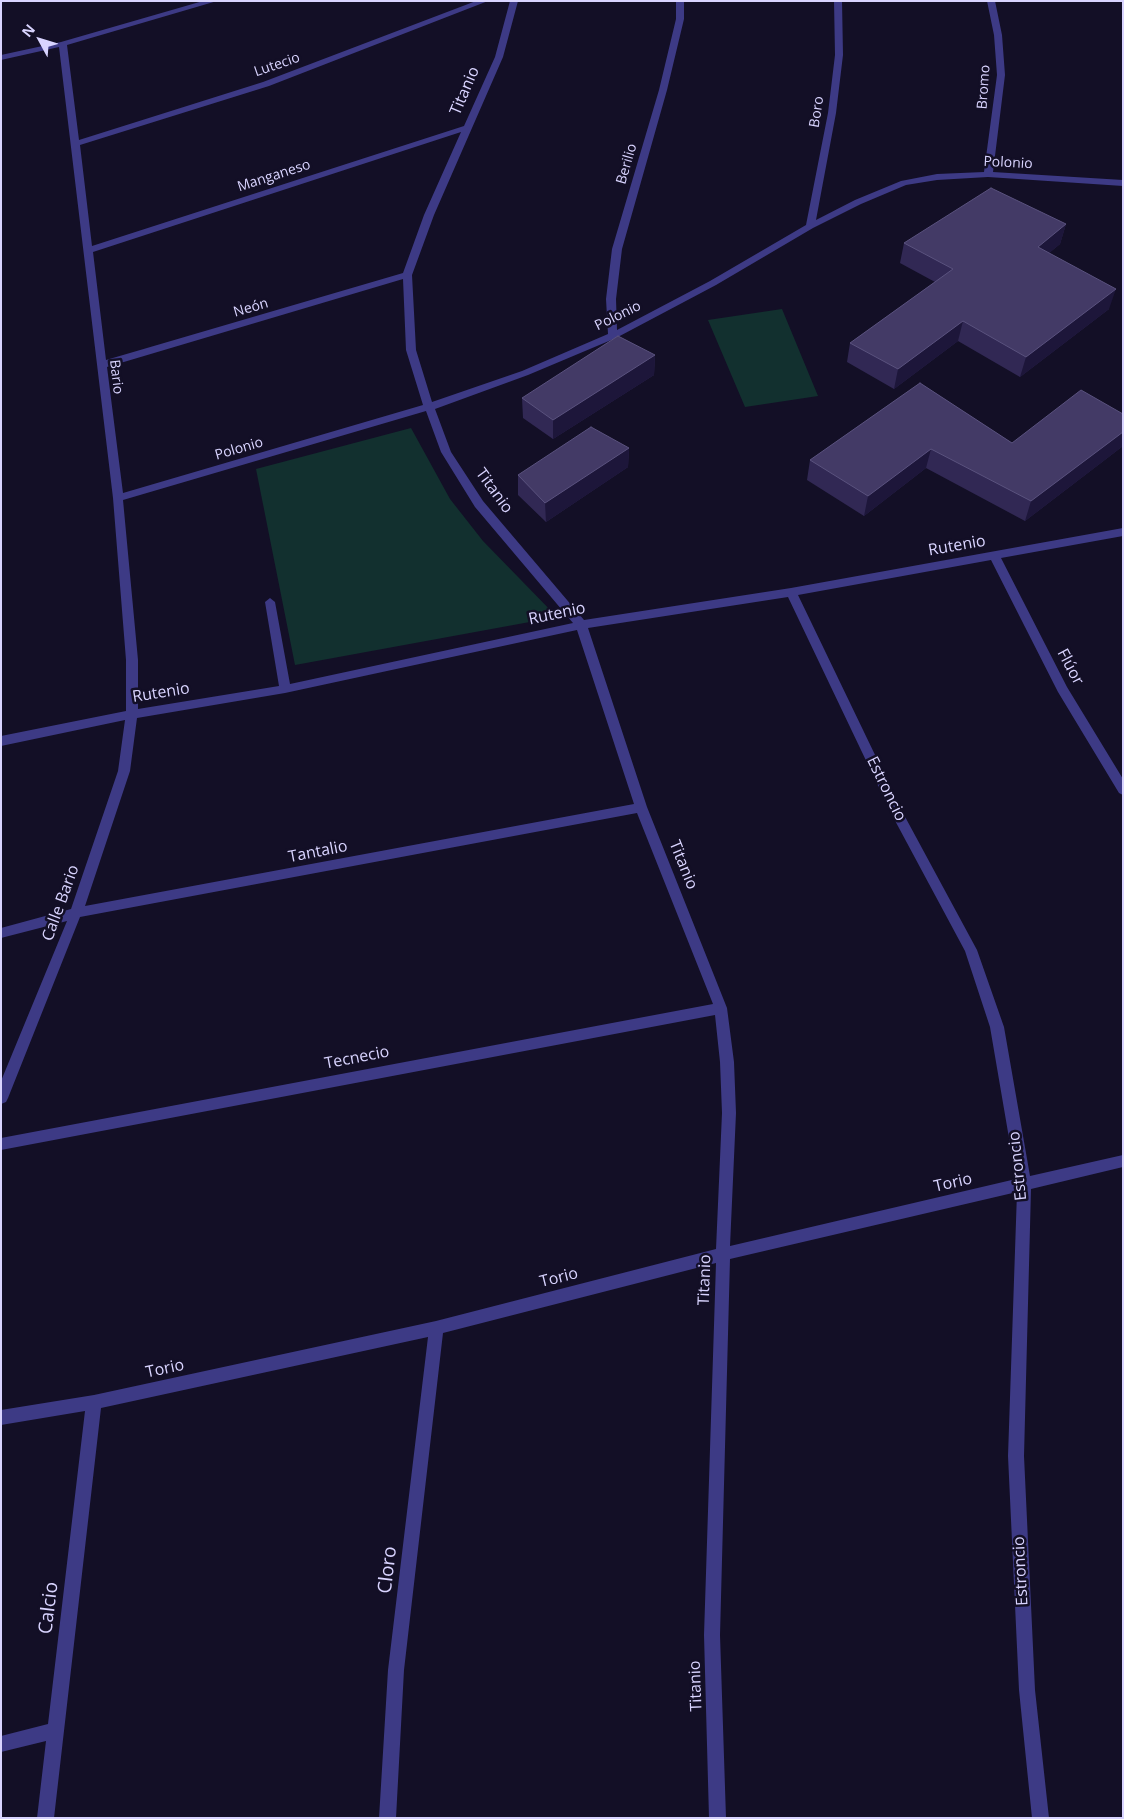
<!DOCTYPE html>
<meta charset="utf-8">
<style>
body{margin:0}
#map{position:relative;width:1124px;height:1819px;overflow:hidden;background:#130f26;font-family:"Open Sans",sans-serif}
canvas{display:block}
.frame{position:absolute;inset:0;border:2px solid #d9d4ff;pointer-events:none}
.north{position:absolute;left:15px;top:15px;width:50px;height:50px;-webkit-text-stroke:4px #130f26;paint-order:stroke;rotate:309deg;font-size:14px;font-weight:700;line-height:20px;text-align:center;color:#d9d4ff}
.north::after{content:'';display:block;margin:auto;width:18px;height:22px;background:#d9d4ff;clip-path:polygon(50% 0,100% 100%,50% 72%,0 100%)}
</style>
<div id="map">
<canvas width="1124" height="1819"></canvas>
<div class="frame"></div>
<div class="north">N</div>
</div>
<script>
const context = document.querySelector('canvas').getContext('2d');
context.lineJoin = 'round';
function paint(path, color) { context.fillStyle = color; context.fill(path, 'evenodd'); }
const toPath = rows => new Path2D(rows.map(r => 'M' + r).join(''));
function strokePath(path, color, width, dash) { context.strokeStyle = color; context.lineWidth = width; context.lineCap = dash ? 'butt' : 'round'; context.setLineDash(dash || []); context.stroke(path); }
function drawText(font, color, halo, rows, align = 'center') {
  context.font = font + ' "Open Sans",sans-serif'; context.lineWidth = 5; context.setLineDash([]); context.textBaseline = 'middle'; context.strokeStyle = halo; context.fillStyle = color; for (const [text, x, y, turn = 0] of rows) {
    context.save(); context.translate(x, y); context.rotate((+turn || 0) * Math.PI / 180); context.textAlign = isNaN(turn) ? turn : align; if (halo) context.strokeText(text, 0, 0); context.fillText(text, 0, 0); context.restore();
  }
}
const green = toPath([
 [782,309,818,396,745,407,708,320],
 [411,428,450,499,483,541,557,617,295,665,256,469]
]);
const minor = toPath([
 [203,1,217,1,67,45,79,140,263,82,476,1,488,1,269,86,80,145,92,246,464,126,495,57,510,1,518,1,503,57,434,215,412,275,416,350,432,402,522,371,608,334,606,299,612,249,659,90,676,19,676,1,684,1,684,19,667,90,622,249,616,299,617,330,710,281,806,225,828,113,835,55,834,1,842,1,843,55,836,113,816,220,855,200,901,181,937,174,984,172,997,75,994,35,987,1,995,1,1002,35,1005,75,993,172,1123,180,1123,186,988,177,937,180,906,185,861,204,813,228,716,285,616,338,528,375,435,409,451,452,483,501,584,620,791,588,1123,528,1123,536,1001,558,1067,687,1123,779,1123,795,1119,793,1058,692,991,560,798,595,903,813,977,950,1004,1027,1030,1176,1123,1155,1123,1167,1031,1189,1024,1456,1035,1690,1049,1818,1032,1818,1019,1690,1008,1456,1017,1192,730,1259,720,1635,726,1818,709,1818,704,1635,716,1263,443,1333,404,1670,396,1818,379,1818,388,1670,428,1337,101,1408,54,1818,37,1818,46,1741,1,1752,1,1736,48,1724,85,1411,1,1425,1,1410,94,1395,436,1321,716,1249,722,1113,720,1062,715,1015,1,1150,1,1138,713,1004,637,813,80,917,8,1098,6,1102,1,1104,1,1081,67,921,1,938,1,928,71,909,118,771,125,720,1,746,1,736,126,711,126,660,113,498,59,47,1,60,1,55,61,42,203,1],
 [461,132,424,215,403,273,106,360,93,252,461,132],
 [403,279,406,350,423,405,123,493,107,367,403,279],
 [426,411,441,452,475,507,573,623,290,684,275,602,270,598,265,602,279,686,138,709,138,660,123,500,426,411],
 [788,597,892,815,965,951,990,1027,1016,1179,730,1246,736,1113,734,1062,727,1008,647,807,588,628,788,597],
 [577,630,634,804,85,906,130,771,137,718,285,693,577,630]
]);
const wall = toPath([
 [1066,224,1060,244,1049,253,1109,309,1020,377,958,341,894,389,847,362,850,343,935,282,900,263,904,243],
 [655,355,654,375,553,439,523,418,522,398],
 [920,383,1012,443,1123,414,1123,446,1025,521,926,468,864,516,807,480,810,460],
 [629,448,628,467,546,522,518,495,518,475]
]);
const shadedWall = toPath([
 [1066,224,1060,244,1032,267,1038,247],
 [1116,289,1109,309,1020,377,1026,357],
 [963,321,958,341,894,389,898,369],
 [655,355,654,375,553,439,553,420],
 [1123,432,1123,446,1025,521,1031,501],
 [629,448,628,467,546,522,545,503],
 [931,449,926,468,864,516,868,496]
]);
const building = toPath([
 [991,188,1066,224,1038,247,1116,289,1026,357,963,321,898,369,850,343,953,269,904,243,991,188],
 [618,336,655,355,553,420,522,398,618,336],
 [920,383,1012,443,1081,390,1123,414,1123,432,1031,501,931,449,868,496,810,460,920,383],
 [591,427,629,448,545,503,518,475,591,427]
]);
const farStreetnames = [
 ["Lutecio",277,65,-19],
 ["Bromo",984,87,-86],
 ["Boro",817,112,-81],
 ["Polonio",1008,163,3],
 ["Berilio",627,164,-74],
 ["Manganeso",274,176,-18],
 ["Neón",251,308,-16],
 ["Polonio",618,316,-26],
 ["Bario",116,377,83],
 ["Polonio",239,449,-16]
];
const streetNames = [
 ["Titanio",465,91,-67],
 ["Titanio",494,491,54],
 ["Rutenio",957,546,-10],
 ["Rutenio",557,614,-12],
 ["Flúor",1070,667,62],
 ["Rutenio",161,693,-9],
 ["Estroncio",886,789,64],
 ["Tantalio",318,852,-11],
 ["Titanio",683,865,68],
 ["Calle Bario",61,903,-70],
 ["Tecnecio",357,1058,-11],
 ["Estroncio",1018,1166,-96],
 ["Torio",953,1183,-13],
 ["Torio",559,1278,-14],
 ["Titanio",705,1280,-88],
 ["Torio",165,1369,-12],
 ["Estroncio",1021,1571,-93],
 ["Titanio",696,1686,-92]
];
const nearStreetnames = [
 ["Cloro",388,1570,-83],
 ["Calcio",49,1608,-83]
];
paint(green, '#12302f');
paint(minor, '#3d3a85');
paint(wall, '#312854');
paint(shadedWall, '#1d163a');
paint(building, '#433a66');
strokePath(building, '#5a527e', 1);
drawText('14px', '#d9d4ff', '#130f26', farStreetnames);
drawText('16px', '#d9d4ff', '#130f26', streetNames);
drawText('19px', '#d9d4ff', '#130f26', nearStreetnames);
</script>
